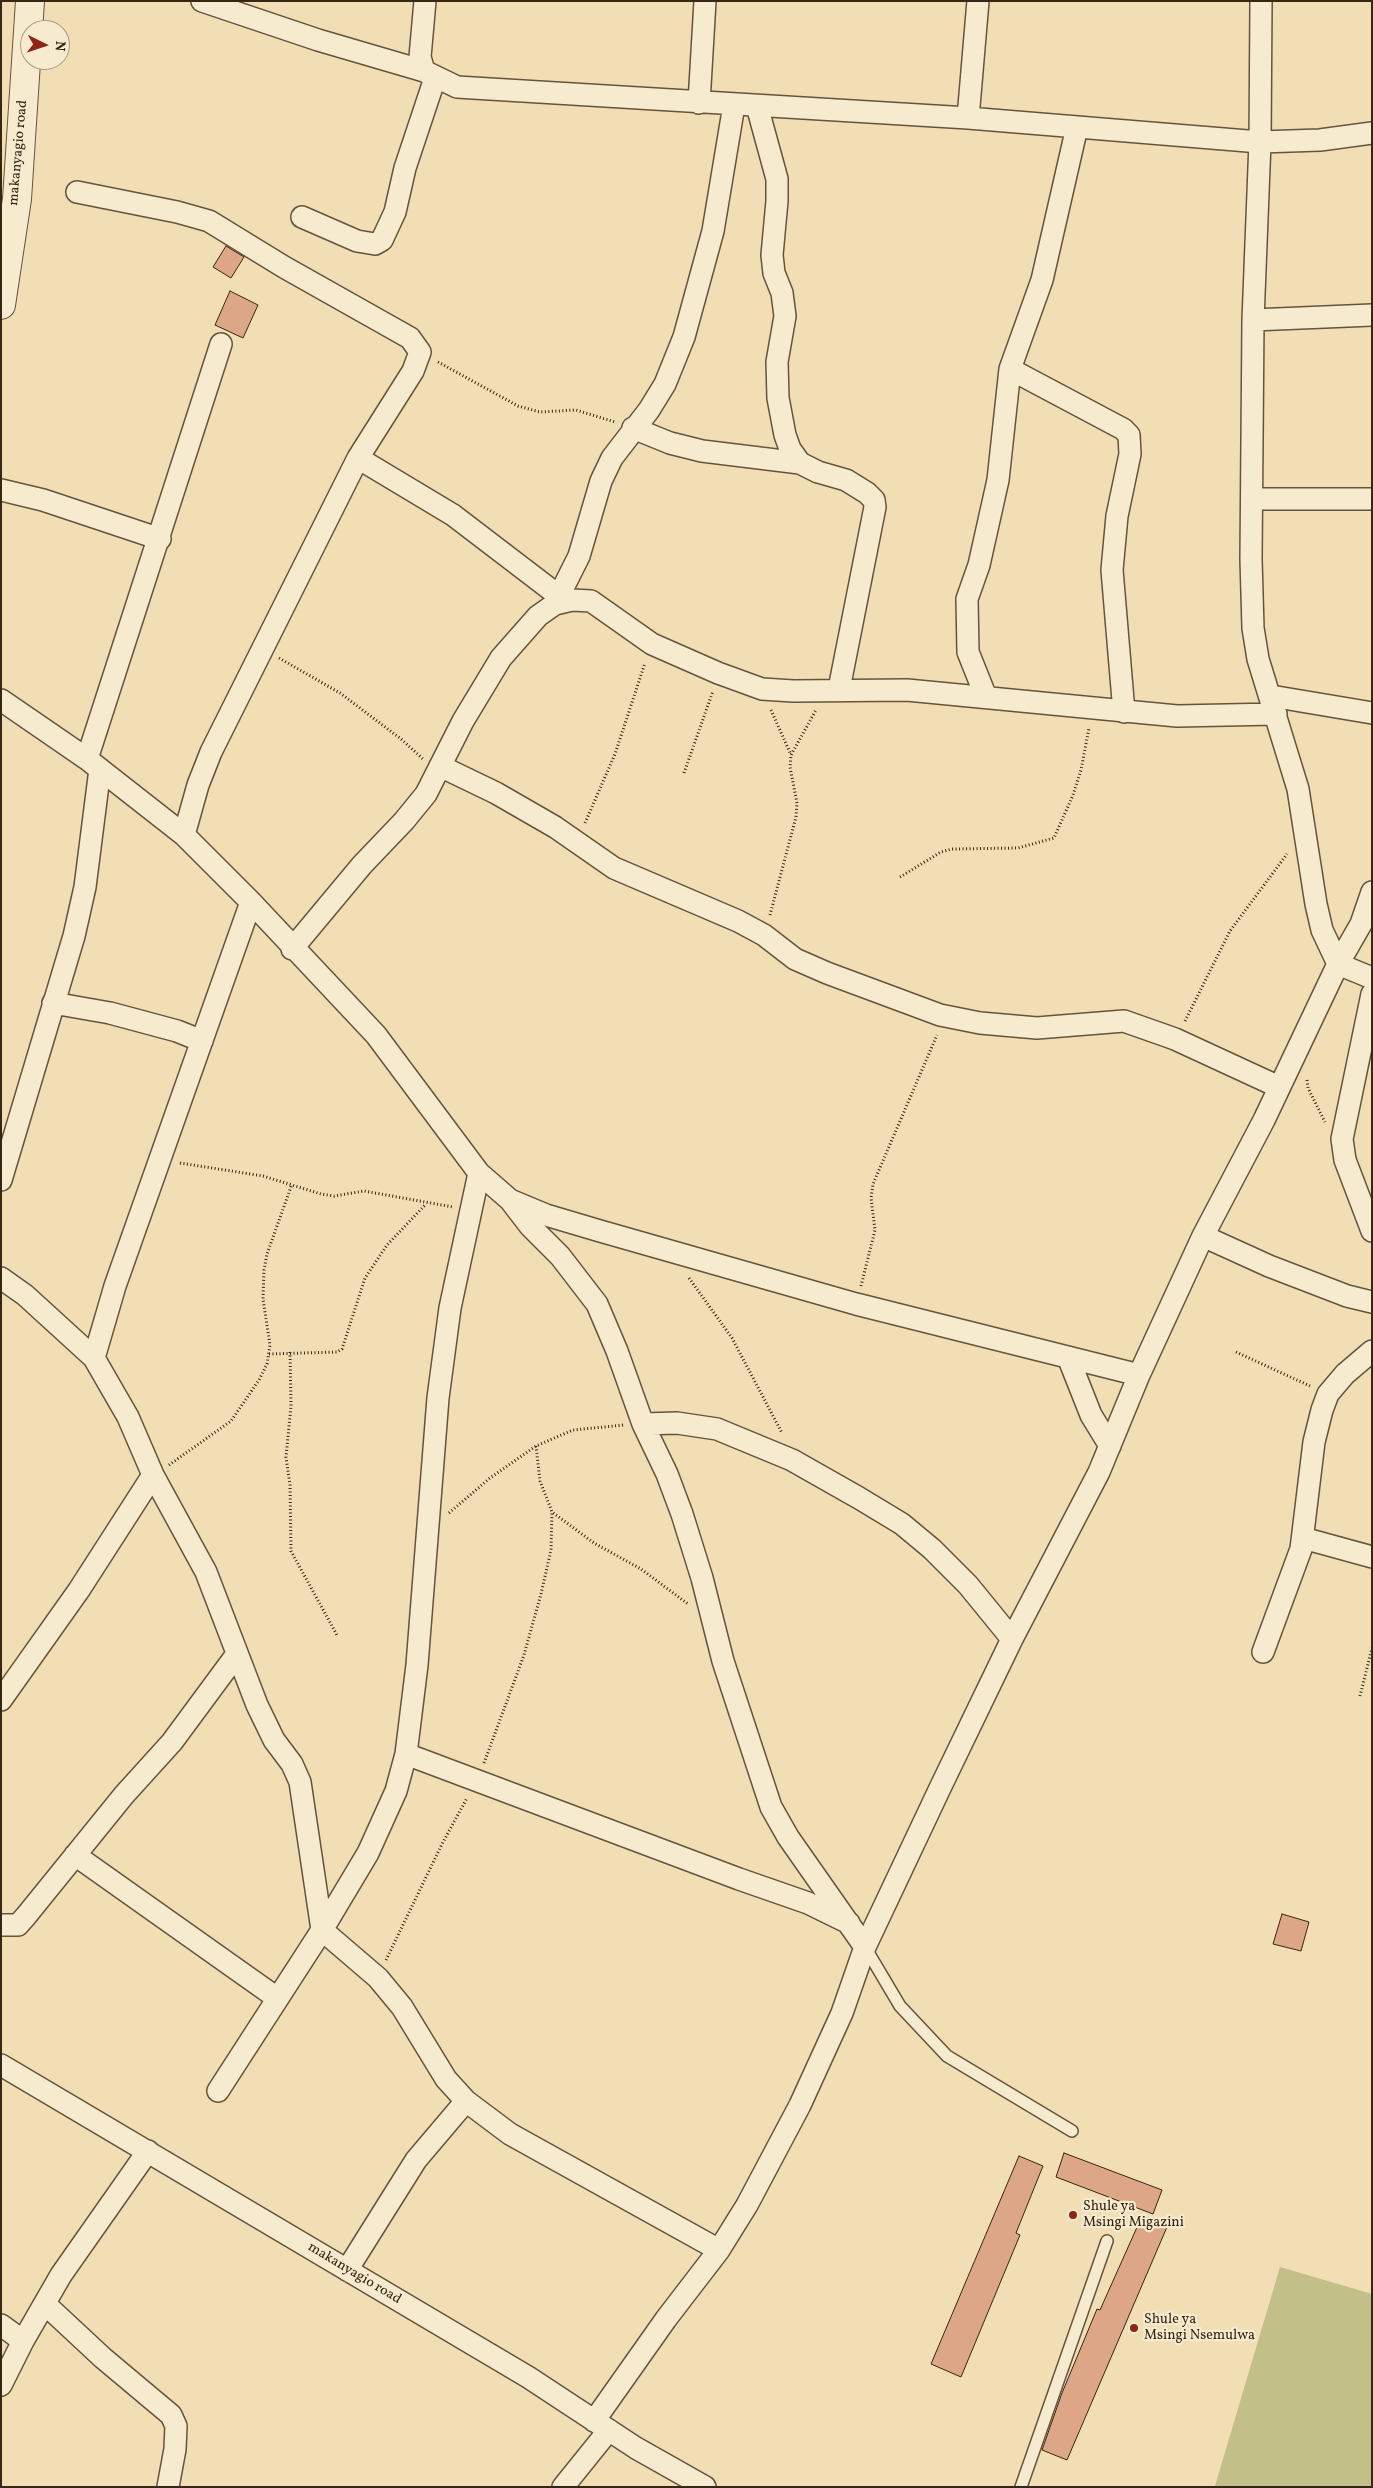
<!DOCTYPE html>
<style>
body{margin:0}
#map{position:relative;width:1373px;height:2488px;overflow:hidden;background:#f1deb5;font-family:Vollkorn,serif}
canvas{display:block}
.frame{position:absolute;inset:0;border:2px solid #362614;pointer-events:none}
.north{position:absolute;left:20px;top:20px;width:50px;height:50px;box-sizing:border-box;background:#f6eacf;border:1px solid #a99c84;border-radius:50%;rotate:94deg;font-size:14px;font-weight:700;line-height:20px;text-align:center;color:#362614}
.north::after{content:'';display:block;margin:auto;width:18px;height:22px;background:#8f2418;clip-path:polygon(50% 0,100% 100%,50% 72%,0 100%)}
</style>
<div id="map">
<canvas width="1373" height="2488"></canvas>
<div class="frame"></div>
<div class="north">N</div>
</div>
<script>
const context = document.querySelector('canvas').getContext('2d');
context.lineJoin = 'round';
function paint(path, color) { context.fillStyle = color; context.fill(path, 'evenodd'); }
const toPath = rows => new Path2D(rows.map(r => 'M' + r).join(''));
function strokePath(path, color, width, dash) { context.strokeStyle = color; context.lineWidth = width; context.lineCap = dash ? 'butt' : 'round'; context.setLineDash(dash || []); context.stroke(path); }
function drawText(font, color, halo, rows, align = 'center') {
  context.font = font + ' Vollkorn,serif'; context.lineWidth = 4.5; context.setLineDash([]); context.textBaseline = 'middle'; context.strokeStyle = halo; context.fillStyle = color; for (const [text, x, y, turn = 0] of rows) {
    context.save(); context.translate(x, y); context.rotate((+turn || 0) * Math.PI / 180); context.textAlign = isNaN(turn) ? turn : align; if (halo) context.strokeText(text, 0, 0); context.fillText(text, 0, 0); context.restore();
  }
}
const green = toPath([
 [1280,2267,1372,2294,1372,2487,1215,2486]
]);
const building = toPath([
 [226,246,244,257,231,278,213,267,226,246],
 [230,291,258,305,243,338,215,325,230,291],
 [1282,1914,1309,1922,1301,1951,1273,1944,1282,1914],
 [1064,2153,1162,2190,1153,2214,1056,2177,1064,2153],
 [1019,2156,1043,2166,1016,2233,1020,2235,961,2377,931,2364,1019,2156],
 [1142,2216,1167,2227,1067,2460,1042,2450,1062,2393,1097,2309,1100,2310,1142,2216]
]);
const path = toPath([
 [438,362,518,406,540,412,576,410,615,422],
 [279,658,340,693,401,739,423,759],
 [771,710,791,755],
 [684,773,713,691],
 [585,823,615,754,645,663],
 [900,877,941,852,952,849,1018,848,1054,838,1073,795,1081,770,1089,728],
 [770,915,796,817,797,803,790,767,791,755,816,710],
 [1185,1021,1230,931,1287,854],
 [1307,1080,1308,1088,1325,1122],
 [180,1163,263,1176,321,1194,334,1196,364,1191,453,1207],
 [689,1278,732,1338,782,1433],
 [861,1286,875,1230,871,1198,873,1184,937,1035],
 [290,1352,291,1406,286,1457,290,1485,291,1551,338,1637],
 [1236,1352,1310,1386],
 [269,1354,337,1352,342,1349,365,1278,387,1245,426,1204],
 [536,1446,540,1481,552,1512,594,1543,641,1569,688,1604],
 [169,1465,231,1421,259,1380,267,1364,270,1345,263,1299,264,1270,267,1254,292,1184],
 [449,1513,490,1478,536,1446,573,1430,624,1425],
 [1360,1696,1372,1648],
 [484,1763,524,1655,541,1594,551,1550,552,1512],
 [386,1960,442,1844,467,1798]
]);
const service = toPath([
 [865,1947,900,2006,947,2056,1072,2131],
 [1021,2487,1107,2241]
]);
const minor = toPath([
 [202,1,318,40,424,71],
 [425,1,420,57,424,71,457,87,968,118,1260,142,1320,140,1372,133],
 [1261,1,1260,142,1253,320,1251,559,1253,628,1258,659,1298,789,1316,904,1322,930,1338,964,1372,978],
 [699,103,705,1],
 [757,106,777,179,777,201,772,255,774,273,782,293,785,316,777,362,778,398,785,435,790,449,800,463,818,472,846,480,867,493,874,500,875,507,839,689],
 [968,118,978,1],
 [77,192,177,212,209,221,284,267,410,338,420,352,413,371,358,458,211,752,198,785,184,835],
 [302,217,357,241,375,244,382,240,395,212,405,168,435,78],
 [1253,320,1372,315],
 [1010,369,1123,429,1129,435,1130,454,1117,516,1112,570,1124,712],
 [633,428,670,443,702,451,800,463],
 [358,458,453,515,559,596],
 [1,490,43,500,160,539],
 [1252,499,1372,499],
 [555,604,579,556,601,481,612,458,649,410,665,384,684,337,713,231,734,105],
 [1271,696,1372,713],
 [986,697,968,652,967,599,979,565,998,480,1010,369,1042,280,1077,127],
 [1,700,87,759,184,835,251,902,376,1035,479,1173,510,1200,546,1215,600,1231,856,1304,1139,1375],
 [87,759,221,344],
 [440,766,496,793,555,827,614,868,738,921,764,935,795,959,827,973,940,1015,980,1023,1037,1028,1124,1021,1175,1039,1279,1087],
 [292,949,362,865,404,821,426,794,463,721,501,658,538,616,555,604,572,600,591,601,652,644,718,673,762,689,793,691,907,690,1177,716,1276,714],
 [1372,994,1342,1139,1345,1160,1372,1231],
 [53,1003,110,1013,177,1031,202,1041],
 [1,1180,74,936,85,887,100,769],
 [510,1200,530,1226,560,1256,597,1304,617,1351,643,1424,667,1474,682,1514,702,1578,723,1661,771,1807,788,1837,865,1947],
 [1203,1236,1269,1266,1347,1296,1372,1302],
 [1,1278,25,1295,94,1358,128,1417,153,1475,206,1572,257,1705,274,1740,292,1764,300,1782,322,1930,378,1978,402,2007,446,2079,466,2101,510,2134,719,2250],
 [1068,1357,1091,1415,1110,1446],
 [94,1358,115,1286,251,902],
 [643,1424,677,1423,717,1429,792,1460,859,1498,902,1524,932,1549,968,1585,1012,1639],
 [1303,1538,1372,1557],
 [1263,1652,1301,1549,1314,1442,1322,1410,1328,1394,1345,1374,1372,1351],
 [1,1700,79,1590,153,1475],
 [406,1754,739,1879,808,1903,849,1923],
 [75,1855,277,1998],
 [1,1925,18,1925,26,1916,124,1795,172,1742,237,1654],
 [1,2065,528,2377,636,2448,705,2487],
 [218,2091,322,1930,368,1853,396,1791,406,1754,417,1665,438,1398,450,1308,479,1173],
 [347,2270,416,2160,466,2101],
 [45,2304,103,2358,171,2415,176,2426,175,2449,168,2487],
 [1,2325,23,2341],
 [1,2385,23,2341,61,2275,148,2151],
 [594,2421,666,2319,719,2250,747,2205,800,2105,842,2013,865,1947,941,1786,1012,1639,1099,1472,1139,1375,1203,1236,1264,1120,1338,964,1361,924,1372,892],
 [563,2487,609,2430]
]);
const tertiary = toPath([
 [1,305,17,199,30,1]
]);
const markers = [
 [1073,2215,5,"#8f2418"],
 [1134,2328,5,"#8f2418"]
];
const streetNames = [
 ["makanyagio road",19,153,-85],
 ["makanyagio road",354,2274,31]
];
const poiNames = [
 ["Shule ya",1083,2207],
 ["Msingi Migazini",1083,2223],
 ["Shule ya",1144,2320],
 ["Msingi Nsemulwa",1144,2336]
];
paint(green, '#c2bf88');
paint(building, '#dda687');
strokePath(building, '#362614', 1);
strokePath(service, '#65543c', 14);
strokePath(minor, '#65543c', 24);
strokePath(tertiary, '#65543c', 30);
strokePath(path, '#362614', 3, [1, 2.5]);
strokePath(service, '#f6eacf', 11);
strokePath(minor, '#f6eacf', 21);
strokePath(tertiary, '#f6eacf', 28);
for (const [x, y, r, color] of markers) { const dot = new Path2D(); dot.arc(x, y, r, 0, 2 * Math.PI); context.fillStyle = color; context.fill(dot); strokePath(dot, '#f6eacf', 2); }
drawText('14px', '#362614', '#f6eacf', streetNames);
drawText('14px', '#362614', '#f6eacf', poiNames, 'left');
</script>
